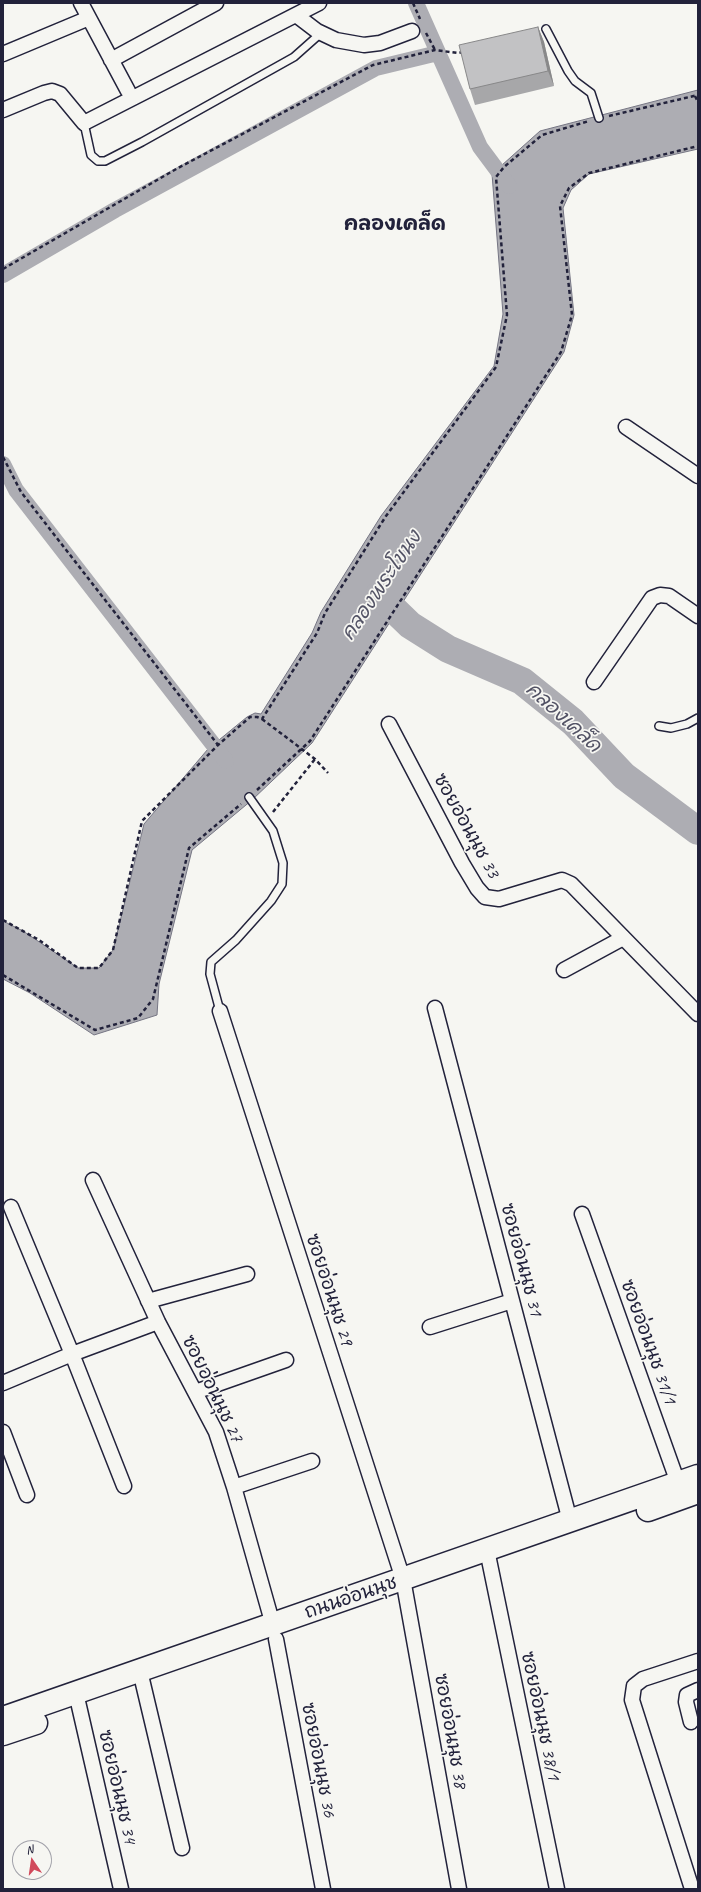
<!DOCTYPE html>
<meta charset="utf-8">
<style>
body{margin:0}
#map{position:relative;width:701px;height:1892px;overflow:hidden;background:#f6f6f2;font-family:Caveat,sans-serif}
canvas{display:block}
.frame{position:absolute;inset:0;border:4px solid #22223b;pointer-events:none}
.north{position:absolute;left:12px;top:1840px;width:40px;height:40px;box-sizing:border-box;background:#f6f6f2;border:1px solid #a1a1a9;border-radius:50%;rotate:347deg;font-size:11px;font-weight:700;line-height:16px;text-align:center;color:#22223b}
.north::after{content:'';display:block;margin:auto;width:14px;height:18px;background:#d1495b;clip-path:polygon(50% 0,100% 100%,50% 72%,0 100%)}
</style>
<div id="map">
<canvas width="701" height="1892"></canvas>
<div class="frame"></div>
<div class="north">N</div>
</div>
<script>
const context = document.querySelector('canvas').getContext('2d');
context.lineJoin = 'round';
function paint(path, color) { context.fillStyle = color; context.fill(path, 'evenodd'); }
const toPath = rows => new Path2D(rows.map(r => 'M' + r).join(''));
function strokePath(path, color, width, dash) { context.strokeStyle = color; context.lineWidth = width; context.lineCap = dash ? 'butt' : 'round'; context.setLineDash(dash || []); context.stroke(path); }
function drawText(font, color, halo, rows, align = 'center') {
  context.font = font + ' Caveat,"Playpen Sans Thai",sans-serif'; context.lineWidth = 3.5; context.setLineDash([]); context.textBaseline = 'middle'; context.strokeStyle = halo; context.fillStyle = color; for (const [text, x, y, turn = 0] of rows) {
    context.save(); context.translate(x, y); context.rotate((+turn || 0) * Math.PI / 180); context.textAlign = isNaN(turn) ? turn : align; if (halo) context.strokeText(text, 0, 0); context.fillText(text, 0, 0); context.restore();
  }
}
const water = toPath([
 [698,90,698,149,589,174,571,190,563,208,574,315,564,352,312,743,252,800,192,850,159,984,157,1015,94,1035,30,993,3,979,3,921,23,931,78,968,99,968,113,950,144,824,208,749,247,717,255,713,261,714,312,633,321,612,381,516,494,366,503,314,492,174,540,131,698,90]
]);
const canal = toPath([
 [416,3,480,147,509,186],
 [3,275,115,210,376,68,438,53],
 [3,464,16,490,226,761]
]);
const river = toPath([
 [379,595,410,625,448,649,522,681,573,722,624,776,698,831]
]);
const path = toPath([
 [413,3,420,19],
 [426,33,435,50],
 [695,96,698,102],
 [609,116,698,95],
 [3,269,178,168,373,65,435,50,458,53,463,52],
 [3,457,21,492,218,745],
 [262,719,315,759,328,773],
 [257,790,310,741,561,352,572,315,560,206,569,188,589,173,698,146],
 [273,812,315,759],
 [3,920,39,940,78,968,99,968,113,950,142,821,218,745,250,717,257,717,262,719,317,633,325,613,386,516,496,367,507,315,496,177,504,167,542,135,589,121],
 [3,975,95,1030,138,1018,153,999,189,848,241,804]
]);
const lane = toPath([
 [546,29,568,71,575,81,591,93,599,118],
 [84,123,91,155,98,161,105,161,142,142,294,57,321,33],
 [659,726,671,728,687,724,698,718],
 [220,1011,210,974,211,962,236,940,271,901,282,884,283,863,273,831,249,797]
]);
const street = toPath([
 [81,3,128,91],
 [296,15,317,31,336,40,364,45,380,43,412,31],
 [3,54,89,18],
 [111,60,216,3],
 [3,110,44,93,52,91,60,94,84,123,319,3],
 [626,427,698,476],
 [594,682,652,598,660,595,669,596,698,616],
 [389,724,462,863,477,888,485,897,499,899,562,880,571,884,698,1014],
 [564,970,623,938],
 [435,1008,570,1521],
 [220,1011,403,1579,459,1889],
 [93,1180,158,1322,216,1432,234,1487,273,1625],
 [11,1207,72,1354,124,1486],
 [582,1214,678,1483],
 [148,1301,247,1274],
 [430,1327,512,1301],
 [3,1383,72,1354,158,1322],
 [195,1392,286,1360],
 [3,1432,27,1495],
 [234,1487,312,1461],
 [487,1550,557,1889],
 [276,1639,323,1889],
 [140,1671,182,1848],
 [76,1693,121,1889],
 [691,1722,686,1702,687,1695,698,1690],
 [692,1889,632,1700,634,1686,643,1679,698,1661]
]);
const primary = toPath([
 [648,1510,698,1492],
 [3,1718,698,1476],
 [3,1734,36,1723]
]);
const wall = toPath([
 [538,27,544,42,554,86,475,105,470,89]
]);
const shadedWall = toPath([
 [538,27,544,42,554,86,548,71]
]);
const building = toPath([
 [538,27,548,71,470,89,459,45,538,27]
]);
const streetNames = [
 ["ซอยอ่อนนุช 33",466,826,61],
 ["ซอยอ่อนนุช 31",521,1260,75],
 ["ซอยอ่อนนุช 29",329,1290,72],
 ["ซอยอ่อนนุช 31/1",648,1342,70],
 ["ซอยอ่อนนุช 27",212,1389,64],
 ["ถนนอ่อนนุช",351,1598,-19],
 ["ซอยอ่อนนุช 38/1",540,1716,78],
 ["ซอยอ่อนนุช 38",450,1731,80],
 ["ซอยอ่อนนุช 36",318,1760,79],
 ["ซอยอ่อนนุช 34",117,1787,77]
];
const neighbourhoodNames = [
 ["คลองเคล็ด",395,225]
];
const waterNames = [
 ["คลองพระโขนง",382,586,-56],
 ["คลองเคล็ด",563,718,42]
];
paint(water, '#adadb3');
strokePath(water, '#757583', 1);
strokePath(canal, '#adadb3', 16);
strokePath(river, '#adadb3', 28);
strokePath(lane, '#22223b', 10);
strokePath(street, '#22223b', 17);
strokePath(primary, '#22223b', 25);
strokePath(path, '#22223b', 2.5, [4, 3]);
strokePath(lane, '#f6f6f2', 7);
strokePath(street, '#f6f6f2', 14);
strokePath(primary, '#f6f6f2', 22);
paint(wall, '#a7a7a9');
paint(shadedWall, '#888889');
paint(building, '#c2c2c4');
strokePath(building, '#888889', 1);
drawText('19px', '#22223b', '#f6f6f2', streetNames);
drawText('bold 20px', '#22223b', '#f6f6f2', neighbourhoodNames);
drawText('italic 20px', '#535365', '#f6f6f2', waterNames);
</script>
